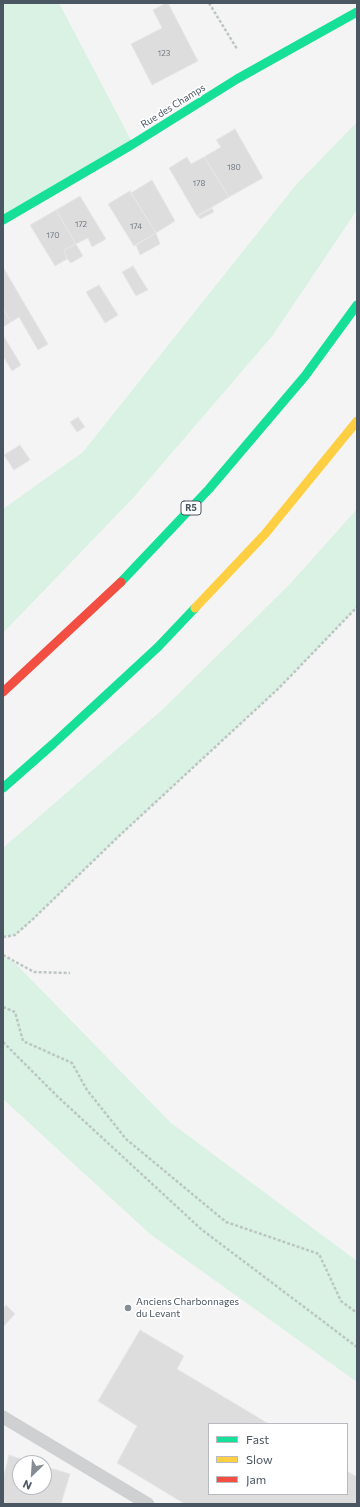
<!DOCTYPE html>
<style>
body{margin:0}
#map{position:relative;width:360px;height:1507px;overflow:hidden;background:#f4f4f4;font-family:Commissioner,sans-serif}
canvas{display:block}
.frame{position:absolute;inset:0;border:4px solid #4a5661;pointer-events:none}
.legend{position:absolute;left:208px;top:1423px;width:140px;height:72px;box-sizing:border-box;background:#fff;border:1px solid #b7bbc0;margin:0;padding:5px 7px;list-style:none;font-size:12px;color:#4a5661}
.legend li{display:flex;align-items:center;gap:8px;height:20px}
.legend b{width:20px;border:1px solid #b7bbc0}
.north{position:absolute;left:12px;top:1455px;width:40px;height:40px;box-sizing:border-box;background:#fff;border:1px solid #b7bbc0;border-radius:50%;rotate:205deg;font-size:11px;font-weight:700;line-height:16px;text-align:center;color:#4a5661}
.north::after{content:'';display:block;margin:auto;width:14px;height:18px;background:#868d94;clip-path:polygon(50% 0,100% 100%,50% 72%,0 100%)}
</style>
<div id="map">
<canvas width="360" height="1507"></canvas>
<div class="frame"></div>
<ul class="legend">
<li><b style="height:5px;background:#16e098"></b>Fast</li>
<li><b style="height:5px;background:#ffcf43"></b>Slow</li>
<li><b style="height:5px;background:#f24e42"></b>Jam</li>
</ul>
<div class="north">N</div>
</div>
<script>
const context = document.querySelector('canvas').getContext('2d');
context.lineJoin = 'round';
function paint(path, color) { context.fillStyle = color; context.fill(path, 'evenodd'); }
const toPath = rows => new Path2D(rows.map(r => 'M' + r).join(''));
function strokePath(path, color, width, dash) { context.strokeStyle = color; context.lineWidth = width; context.lineCap = dash ? 'butt' : 'round'; context.setLineDash(dash || []); context.stroke(path); }
function drawText(font, color, halo, rows, align = 'center') {
  context.font = font + ' Commissioner,sans-serif'; context.lineWidth = 3.5; context.setLineDash([]); context.textBaseline = 'middle'; context.strokeStyle = halo; context.fillStyle = color; for (const [text, x, y, turn = 0] of rows) {
    context.save(); context.translate(x, y); context.rotate((+turn || 0) * Math.PI / 180); context.textAlign = isNaN(turn) ? turn : align; if (halo) context.strokeText(text, 0, 0); context.fillText(text, 0, 0); context.restore();
  }
}
const green = toPath([
 [3,3,59,3,133,144,3,221],
 [357,122,357,210,273,335,133,498,3,633,3,509,83,452,295,186],
 [357,509,357,607,279,688,119,836,33,919,15,935,3,937,3,848,163,709,290,584],
 [3,956,16,964,171,1123,357,1261,357,1382,150,1234,3,1099]
]);
const building = toPath([
 [166,3,168,3,198,61,152,85,131,44,162,28,153,10,166,3],
 [235,129,263,178,229,197,204,157,221,147,216,140,235,129],
 [187,157,191,164,204,157,229,197,197,216,169,168,187,157],
 [152,180,175,221,156,233,131,193,152,180],
 [130,191,156,233,134,246,108,204,130,191],
 [80,196,106,239,92,247,88,238,76,244,56,210,80,196],
 [212,208,214,212,200,219,198,216,212,208],
 [56,210,76,244,64,250,67,259,55,266,30,225,56,210],
 [156,233,160,244,140,255,136,245,156,233],
 [76,244,83,256,71,263,67,259,64,250,76,244],
 [133,266,148,290,136,296,122,272,133,266],
 [3,267,48,344,38,350,19,317,11,322,3,309,3,267],
 [99,285,118,315,105,323,86,292,99,285],
 [3,309,11,322,3,327,3,309],
 [3,335,21,365,12,371,3,356,3,335],
 [78,417,85,427,77,432,70,422,78,417],
 [20,445,30,460,14,470,4,455,20,445],
 [6,1305,15,1314,3,1327,3,1309,6,1305],
 [140,1330,184,1356,177,1369,269,1424,209,1424,209,1494,347,1494,347,1471,357,1477,357,1504,185,1504,117,1463,137,1426,98,1401,140,1330],
 [9,1455,34,1463,20,1463,20,1487,44,1487,44,1466,70,1474,61,1504,3,1504,3,1479,9,1455]
]);
const path = toPath([
 [209,3,237,49],
 [3,937,15,935,33,919,119,836,279,688,357,607],
 [3,955,34,972,70,973],
 [3,1007,15,1012,23,1041,72,1063,87,1090,126,1139,226,1222,319,1254,341,1301,357,1313],
 [3,1042,57,1096,201,1229,357,1347]
]);
const lane = toPath([
 [3,1417,148,1504]
]);
const fast = toPath([
 [3,220,133,144,237,79,357,12],
 [121,582,209,489,305,376,357,305],
 [3,788,53,744,158,647,195,608]
]);
const slow = toPath([
 [195,608,265,534,357,421]
]);
const jam = toPath([
 [3,692,121,582]
]);
const markers = [
 [128,1308,4,"#868d94"]
];
const numberNames = [
 ["123",164,53],
 ["180",234,167],
 ["178",199,183],
 ["172",81,224],
 ["174",136,226],
 ["170",53,235]
];
const shields = [
 [191,508,20]
];
const shieldNames = [
 ["R5",191,508]
];
const streetNames = [
 ["Rue des Champs",173,106,-32]
];
const poiNames = [
 ["Anciens Charbonnages",136,1302],
 ["du Levant",136,1314]
];
paint(green, '#d9f2e3');
paint(building, '#ddddde');
strokePath(building, '#e5e6e7', 1);
strokePath(path, '#bcc7c4', 2.5, [3, 2]);
strokePath(lane, '#ced0d2', 13);
strokePath(fast, '#16e098', 9);
strokePath(slow, '#ffcf43', 9);
strokePath(jam, '#f24e42', 9);
for (const [x, y, r, color] of markers) { const dot = new Path2D(); dot.arc(x, y, r, 0, 2 * Math.PI); context.fillStyle = color; context.fill(dot); strokePath(dot, '#fff', 1.5); }
drawText('8px', '#707881', null, numberNames);
for (const [x, y, w] of shields) { const box = new Path2D(); box.roundRect(x - w / 2, y - 7, w, 14, 3); context.fillStyle = '#fff'; context.fill(box); strokePath(box, '#4a5661', 1); }
drawText('bold 9px', '#4a5661', null, shieldNames);
drawText('10px', '#4a5661', '#fff', streetNames);
drawText('10px', '#4a5661', '#fff', poiNames, 'left');
</script>
